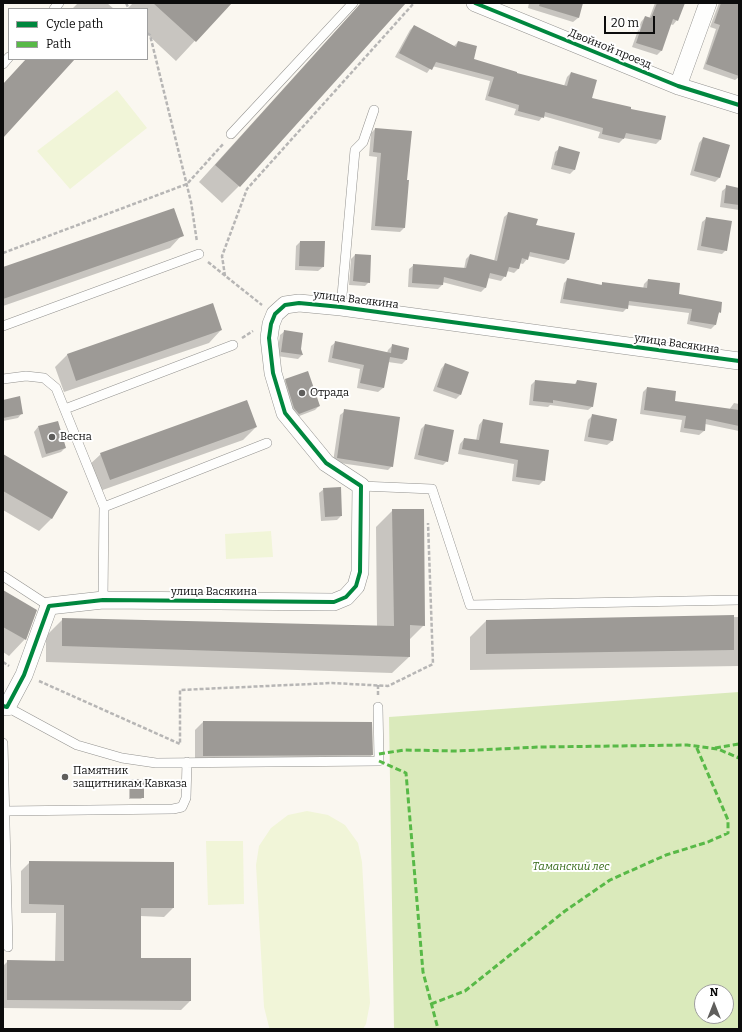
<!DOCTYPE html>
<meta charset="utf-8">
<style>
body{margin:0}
#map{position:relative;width:742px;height:1032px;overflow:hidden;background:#faf7f0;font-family:Bitter,serif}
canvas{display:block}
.frame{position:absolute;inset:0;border:4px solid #0c0c0c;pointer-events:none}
.legend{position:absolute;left:8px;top:8px;width:140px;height:52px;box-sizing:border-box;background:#fff;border:1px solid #9e9e9e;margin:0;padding:5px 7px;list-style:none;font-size:12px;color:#0c0c0c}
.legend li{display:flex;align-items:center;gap:8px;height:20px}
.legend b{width:20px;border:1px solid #9e9e9e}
.north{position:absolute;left:694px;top:984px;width:40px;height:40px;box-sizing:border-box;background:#fff;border:1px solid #9e9e9e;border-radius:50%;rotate:0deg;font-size:11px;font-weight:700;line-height:16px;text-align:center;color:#0c0c0c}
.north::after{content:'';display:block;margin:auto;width:14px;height:18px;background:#5f5e5c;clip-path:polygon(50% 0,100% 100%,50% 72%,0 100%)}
.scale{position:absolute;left:604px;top:16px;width:51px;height:18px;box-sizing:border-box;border:2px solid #0c0c0c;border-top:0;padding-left:5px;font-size:12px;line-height:14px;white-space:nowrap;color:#0c0c0c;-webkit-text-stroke:3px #fff;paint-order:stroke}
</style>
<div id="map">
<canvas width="742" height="1032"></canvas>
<div class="frame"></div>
<ul class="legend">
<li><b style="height:5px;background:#00873e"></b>Cycle path</li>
<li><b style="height:5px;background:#58b947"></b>Path</li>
</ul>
<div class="north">N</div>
<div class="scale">20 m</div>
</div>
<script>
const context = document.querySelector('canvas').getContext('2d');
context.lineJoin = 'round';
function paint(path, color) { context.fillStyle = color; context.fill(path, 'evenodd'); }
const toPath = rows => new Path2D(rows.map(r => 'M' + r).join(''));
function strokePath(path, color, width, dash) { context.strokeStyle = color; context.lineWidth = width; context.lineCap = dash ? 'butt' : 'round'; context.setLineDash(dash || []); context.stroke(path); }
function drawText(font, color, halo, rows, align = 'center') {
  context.font = font + ' Bitter,serif'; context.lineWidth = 4; context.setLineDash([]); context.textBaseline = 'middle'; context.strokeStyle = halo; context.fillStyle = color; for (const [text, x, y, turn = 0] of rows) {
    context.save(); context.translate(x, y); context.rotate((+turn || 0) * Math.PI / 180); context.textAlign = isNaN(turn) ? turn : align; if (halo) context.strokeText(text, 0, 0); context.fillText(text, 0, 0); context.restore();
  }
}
const forest = toPath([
 [739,692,739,1029,394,1029,389,717],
 [702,992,726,992,726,1016,702,1016]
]);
const pitch = toPath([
 [117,90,147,128,70,189,37,151],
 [271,531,273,557,226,559,225,534],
 [307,811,328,815,345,825,358,843,362,862,370,1003,366,1024,363,1029,270,1029,269,1027,264,1007,256,865,259,846,271,828,288,815],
 [206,841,243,841,244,904,208,905]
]);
const shadow = toPath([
 [78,3,107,3,114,9,72,9],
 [133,3,230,3,176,61,147,34,147,9,127,9],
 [361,3,404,4,239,186,222,203,199,182],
 [529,3,582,3,578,18,573,22,528,8],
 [655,3,684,3,677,20,673,25,670,24,661,51,657,55,632,47,641,22,645,17,649,19],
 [719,3,739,3,739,77,735,80,703,69,716,29,710,27],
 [414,26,454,46,458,42,472,59,515,74,564,86,567,77,571,73,591,99,660,140,656,144,624,138,619,143,598,138,600,132,543,116,539,121,514,115,516,109,485,100,490,81,432,66,427,73,395,57,410,30],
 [375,129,406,181,408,181,404,228,400,232,371,230,377,157,369,156,371,133],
 [703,138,729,145,719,178,715,182,690,175,699,143],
 [560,148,579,153,574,170,570,174,551,169,555,152],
 [727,187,739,189,739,210,720,207,722,191],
 [509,213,535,225,574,234,568,260,564,264,528,256,527,259,523,264,519,263,518,269,514,273,507,271,505,276,501,281,488,278,485,288,481,292,442,282,442,285,438,289,408,287,409,269,414,265,464,269,466,259,470,255,494,261,504,217],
 [707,218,726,250,722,254,697,250,702,222],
 [182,235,170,248,3,306,3,268],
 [300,242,323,267,318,271,295,270,296,246],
 [355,255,370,256,369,282,365,286,349,285,351,259],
 [568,279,600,286,603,283,643,289,644,284,648,280,678,295,720,312,717,315,715,325,711,329,687,324,689,313,627,305,627,308,623,312,560,303,564,283],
 [221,330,209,343,64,392,55,367,68,354],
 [285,331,300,349,302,355,298,359,277,356,280,335],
 [336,342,387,353,388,350,392,346,408,348,406,360,402,364,388,362,383,388,378,392,357,388,360,369,328,362,331,346],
 [445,364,460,395,456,399,433,391,441,369],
 [286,380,319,406,315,410,294,418,281,384],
 [535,381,574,385,577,381,593,406,588,410,550,405,548,407,529,405,531,385],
 [647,388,674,402,729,410,734,403,739,404,739,431,705,424,704,431,699,435,680,432,682,420,640,414,643,392],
 [3,401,22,413,18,418,3,421],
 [345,411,392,466,388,470,333,462,340,415],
 [593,415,616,420,612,441,607,445,584,441,588,420],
 [483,420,499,444,544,480,539,485,512,481,514,464,458,454,460,444,464,439,476,441,479,425],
 [425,425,447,461,443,465,414,459,421,429],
 [38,427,65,448,61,452,42,458,34,432],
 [256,427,243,440,97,492,88,466,101,454],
 [3,455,66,492,51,519,39,531,3,510],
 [324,489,341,516,337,520,321,521,319,493],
 [393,510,424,625,409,640,409,657,392,673,46,662,46,636,63,619,377,627,376,527],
 [3,592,25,639,9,656,3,652],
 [739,617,739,666,470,670,470,637,486,621],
 [203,722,372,755,364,763,195,764,195,730],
 [131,780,143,797,141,799,129,799,129,782],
 [30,862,173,908,164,917,140,916,140,959,190,1001,181,1010,3,1008,3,966,8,961,55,962,56,913,21,913,21,871]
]);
const building = toPath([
 [153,3,232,3,196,42],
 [361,3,406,3,240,187,215,165],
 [540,3,583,3,579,18,539,6],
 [657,3,685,3,678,21,673,19,662,51,636,43,645,16,651,18],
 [721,3,739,3,739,76,706,64,720,25,714,23],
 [414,25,456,47,458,41,477,46,474,59,517,72,517,73,567,86,571,72,597,80,592,98,631,107,631,109,666,116,661,140,626,133,624,139,602,134,603,128,545,112,544,118,518,111,519,105,488,96,494,77,436,62,432,70,399,53],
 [26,59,75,59,3,138,3,84],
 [375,128,412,131,407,180,409,180,405,228,375,226,381,153,373,152],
 [703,137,730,145,720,178,694,171],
 [559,146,580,152,575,170,554,165],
 [726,185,739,188,739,205,724,203],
 [174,208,184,236,3,299,3,267],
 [508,212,538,219,536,225,575,233,569,260,530,252,528,260,522,258,519,269,509,267,506,277,490,273,486,288,444,277,443,285,412,283,413,264,466,268,470,254,497,261],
 [706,217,732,221,727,251,701,246],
 [300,241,325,241,324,267,299,266],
 [355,254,371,255,370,283,353,281],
 [567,278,602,285,602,282,647,288,648,279,680,283,679,294,722,302,721,313,719,312,716,325,690,321,692,309,629,301,628,309,563,299],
 [213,303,222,330,76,381,67,354],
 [284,330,303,333,301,349,303,355,281,352],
 [335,341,391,353,392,344,409,348,407,360,390,357,384,388,360,383,364,365,332,358],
 [445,363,469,372,461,395,437,387],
 [308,371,320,406,299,414,294,408,285,379],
 [535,380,576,384,577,380,597,383,593,407,553,400,553,403,533,401],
 [647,387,676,391,675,401,739,410,739,426,706,419,705,431,684,428,686,416,644,410],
 [20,396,23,414,3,418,3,400],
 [247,400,257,427,110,480,100,453],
 [344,409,400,417,393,467,337,458],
 [592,414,617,419,613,441,588,437],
 [483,419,503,423,500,443,549,450,545,481,516,477,518,460,462,449,464,438,479,440],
 [58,421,66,448,46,454,38,426],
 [425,424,454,430,448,462,418,455],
 [3,454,68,492,52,519,3,491],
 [341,487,342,516,325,517,323,488],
 [392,509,424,509,425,626,410,625,410,657,62,646,62,618,394,626],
 [3,590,37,610,26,640,3,627],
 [734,615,734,650,486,654,486,620],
 [203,721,372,722,373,755,203,756],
 [130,779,144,779,144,798,130,798],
 [29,861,174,862,174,908,141,908,141,958,191,958,191,1001,7,1000,7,960,64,961,64,905,29,904]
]);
const path = toPath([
 [126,3,129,9],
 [147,33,150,35,191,202,197,242],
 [3,253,187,184,224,143],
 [208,262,262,305],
 [225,276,222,256,247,189,414,3],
 [242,338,253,331],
 [3,662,9,666],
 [39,681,180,744,180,690,332,683,388,686,433,664,428,523],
 [378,685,378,695]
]);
const lane = toPath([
 [54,9,59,3],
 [3,64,9,57],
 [231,134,353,3],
 [341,307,355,150,363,142,374,110],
 [3,326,199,254],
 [3,379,26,376,44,378,56,388,104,507,267,443],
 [65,409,233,345],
 [361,486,432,489,470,605,739,600],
 [3,576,49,606],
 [103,600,104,507],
 [7,707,77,745,122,758,156,763,379,761,378,707],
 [3,743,8,947],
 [5,811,173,809,182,807,186,798,187,762]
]);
const street = toPath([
 [475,3,678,86,739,105],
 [678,86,708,3],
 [3,706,7,707,24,675,49,606,103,600,334,602,346,597,356,586,360,572,361,486,326,463,285,413,273,373,269,338,271,324,275,314,285,305,299,303,341,307,739,361]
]);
const quiet = toPath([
 [715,748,739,744],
 [379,754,404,750,457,751,540,747,687,745,718,749,739,758],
 [379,761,406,773,423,972,438,1029],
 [431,1004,465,991,565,911,610,880,666,855,708,842,728,833,728,820,696,746]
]);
const cycleway = toPath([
 [475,3,678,86,739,105],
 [3,706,7,707,24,675,49,606,103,600,334,602,346,597,356,586,360,572,361,486,326,463,285,413,273,373,269,338,271,324,275,314,285,305,299,303,341,307,739,361]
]);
const markers = [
 [302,393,4,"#5f5e5c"],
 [52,437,4,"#5f5e5c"],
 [65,777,4,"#5f5e5c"]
];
const streetNames = [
 ["Двойной проезд",610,49,22],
 ["улица Васякина",356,300,7],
 ["улица Васякина",677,344,8],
 ["улица Васякина",214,592]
];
const poiNames = [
 ["Отрада",310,393],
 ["Весна",60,437],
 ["Памятник",73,771],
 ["защитникам Кавказа",73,784]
];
const parkNames = [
 ["Таманский лес",571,867]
];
paint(forest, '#daeabb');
paint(pitch, '#f1f5d8');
paint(shadow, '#0003');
paint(building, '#9d9a96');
strokePath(lane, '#93928f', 10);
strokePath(street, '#93928f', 18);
strokePath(path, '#b7b6b5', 2.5, [4, 2]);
strokePath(lane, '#fefefd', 9);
strokePath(street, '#fefefd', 17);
strokePath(quiet, '#58b947', 3, [6, 3]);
strokePath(cycleway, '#00873e', 4);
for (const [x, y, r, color] of markers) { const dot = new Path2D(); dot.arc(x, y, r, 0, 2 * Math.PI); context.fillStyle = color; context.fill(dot); strokePath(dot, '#fff', 1.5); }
drawText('11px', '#0c0c0c', '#fff', streetNames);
drawText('11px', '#0c0c0c', '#fff', poiNames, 'left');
drawText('italic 11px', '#346917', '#fff', parkNames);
</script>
